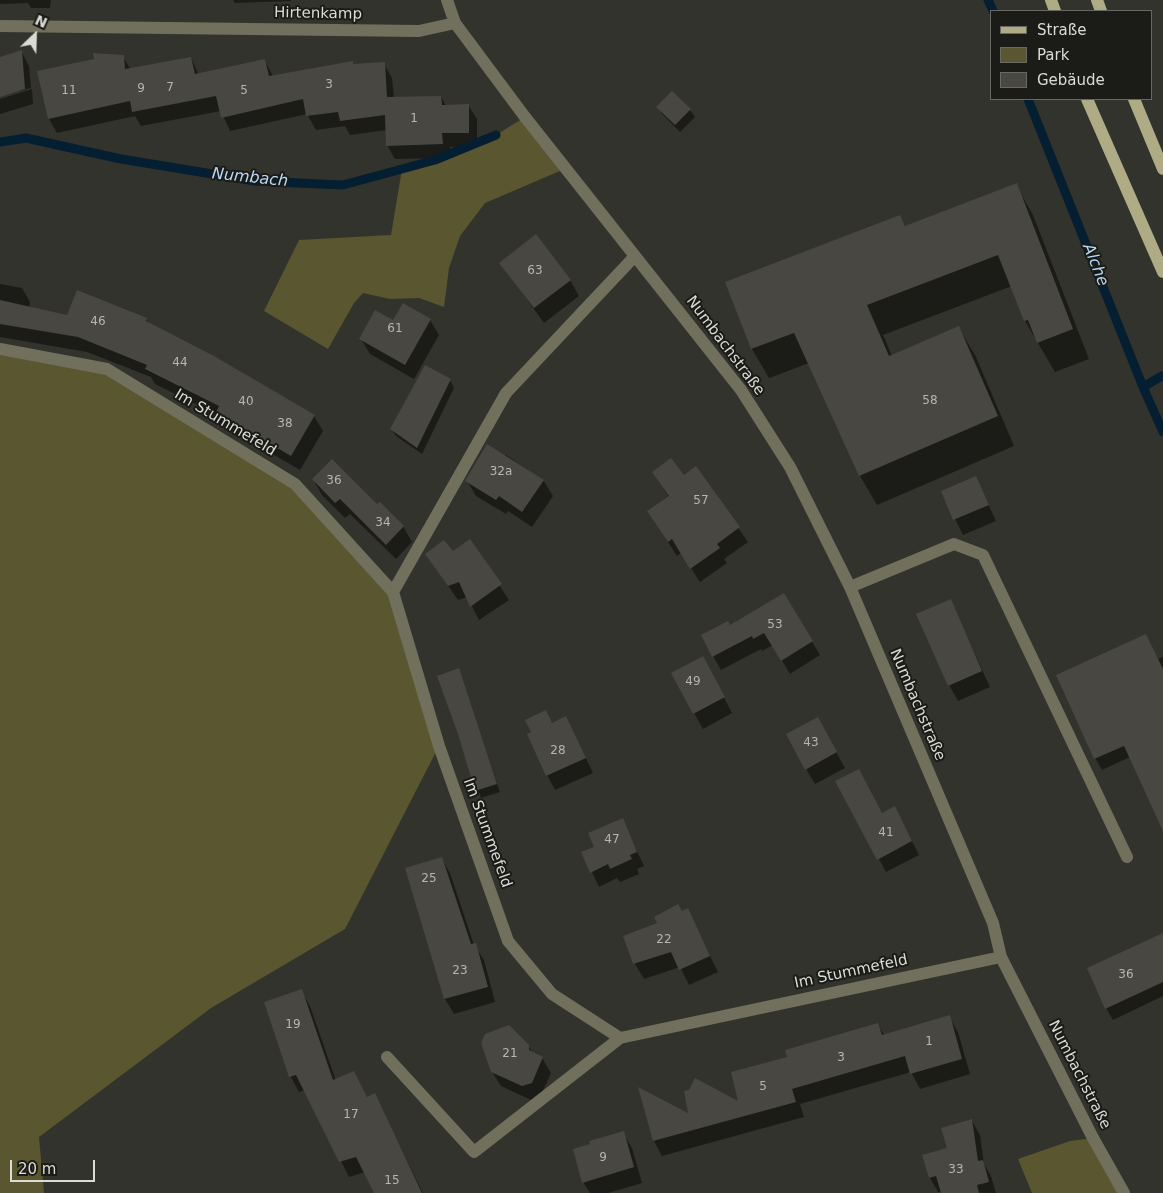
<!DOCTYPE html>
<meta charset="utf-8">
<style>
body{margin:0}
#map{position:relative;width:1163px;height:1193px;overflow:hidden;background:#33332d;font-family:"DejaVu Sans",sans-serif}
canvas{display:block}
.legend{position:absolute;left:990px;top:10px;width:162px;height:90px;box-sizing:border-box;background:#1b1b18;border:1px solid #686864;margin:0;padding:6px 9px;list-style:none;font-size:15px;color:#dbdbd7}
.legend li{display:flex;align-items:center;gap:10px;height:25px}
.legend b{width:25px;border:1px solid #686864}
.north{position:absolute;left:10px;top:10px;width:50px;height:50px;-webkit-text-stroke:4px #1b1b18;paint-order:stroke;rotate:24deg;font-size:14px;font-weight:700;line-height:20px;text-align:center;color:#dbdbd7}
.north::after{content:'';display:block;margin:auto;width:18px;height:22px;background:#dbdbd7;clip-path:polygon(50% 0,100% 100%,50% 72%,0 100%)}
.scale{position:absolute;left:10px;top:1160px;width:85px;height:22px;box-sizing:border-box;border:2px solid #dbdbd7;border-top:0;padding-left:6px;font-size:15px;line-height:18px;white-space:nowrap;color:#dbdbd7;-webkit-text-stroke:4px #1b1b18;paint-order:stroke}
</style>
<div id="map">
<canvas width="1163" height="1193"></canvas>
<ul class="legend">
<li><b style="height:6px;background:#aeab85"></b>Straße</li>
<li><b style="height:14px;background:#5a562f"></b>Park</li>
<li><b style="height:14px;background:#484741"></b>Gebäude</li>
</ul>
<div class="north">N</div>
<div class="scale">20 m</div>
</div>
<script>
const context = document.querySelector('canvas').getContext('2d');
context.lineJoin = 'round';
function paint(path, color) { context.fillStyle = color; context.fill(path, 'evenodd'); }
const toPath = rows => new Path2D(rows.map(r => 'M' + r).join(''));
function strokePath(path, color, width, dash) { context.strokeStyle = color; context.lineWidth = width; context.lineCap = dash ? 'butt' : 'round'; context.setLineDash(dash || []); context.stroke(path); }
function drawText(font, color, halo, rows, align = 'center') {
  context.font = font + ' "DejaVu Sans",sans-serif'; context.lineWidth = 4; context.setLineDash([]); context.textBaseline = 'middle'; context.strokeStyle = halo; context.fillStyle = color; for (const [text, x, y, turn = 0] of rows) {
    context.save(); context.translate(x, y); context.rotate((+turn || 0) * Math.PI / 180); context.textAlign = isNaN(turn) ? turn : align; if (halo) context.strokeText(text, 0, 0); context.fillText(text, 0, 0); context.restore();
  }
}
const green = toPath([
 [525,117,567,168,485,203,460,236,449,268,444,307,419,298,390,299,363,293,354,303,328,349,264,311,299,240,391,235,402,169,435,160,496,135],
 [0,349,107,369,295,484,393,592,439,746,345,929,211,1008,39,1137,44,1193,0,1193],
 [1093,1138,1124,1193,1032,1193,1018,1159,1070,1141]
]);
const shadow = toPath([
 [0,0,51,0,50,8,31,8,28,3,0,4],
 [233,0,291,0,291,1,235,3],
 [21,51,29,66,31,88,0,96,0,58],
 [123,57,131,70,191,58,199,75,265,61,273,76,352,62,354,65,384,64,392,78,394,98,441,97,446,106,468,105,477,119,477,146,450,147,450,158,395,159,387,145,387,130,350,135,345,126,316,130,307,114,230,131,221,111,141,126,135,116,57,133,49,119,38,72],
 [32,89,33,104,0,114,0,99],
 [658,107,690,110,695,117,680,132,662,114],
 [1016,185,1033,215,1089,359,1055,372,1025,321,1012,286,883,335,892,356,959,328,976,357,1014,446,877,505,860,476,809,363,769,378,752,349,726,283,900,217,906,227],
 [501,263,570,280,579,296,544,323],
 [0,284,22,288,30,302,29,308,68,317,146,319,150,325,314,416,323,431,300,470,226,427,220,416,155,384,151,377,87,352,0,337],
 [430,320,439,335,414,379,370,354,361,339,393,322],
 [450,380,454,388,422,454,396,436,391,429],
 [506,455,544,481,553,496,532,527,508,511,506,514,476,496,467,481],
 [696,468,748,542,724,559,727,563,700,582,681,553,677,556,648,511,669,497,653,472,683,477],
 [976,478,996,521,963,535,955,519],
 [313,479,377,506,403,526,412,542,396,559,350,514,345,518,322,495],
 [470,541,509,600,479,620,467,597,458,600,426,554,452,553],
 [784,595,820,655,790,674,773,645,762,651,761,649,721,670,713,656,730,626],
 [950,600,990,687,958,701,949,685],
 [1146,635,1158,659,1163,657,1163,828,1130,757,1102,770,1095,758],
 [458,670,500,792,481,798,460,734],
 [711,673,732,713,703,729,694,713],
 [566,717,593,773,555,790,547,775,552,724],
 [826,734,845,768,815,784,806,769],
 [837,781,882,814,902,821,919,855,886,872],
 [622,820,644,866,637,869,639,874,620,882,617,878,599,887,583,853,596,847],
 [441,858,450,873,474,945,484,960,495,1002,454,1014,445,999],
 [687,910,718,972,689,985,680,967,644,979,635,964,625,936,659,924],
 [1163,935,1163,996,1113,1020,1106,1008],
 [301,991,310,1006,336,1081,367,1098,374,1094,423,1193,376,1193,365,1172,349,1177,305,1090,299,1092,291,1077],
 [949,1017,958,1032,970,1074,920,1089,911,1072,800,1104,804,1117,662,1156,654,1141,689,1115,740,1103,789,1058,878,1025,884,1035],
 [528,1046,533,1053,542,1058,551,1073,540,1097,531,1100,501,1086,492,1072],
 [972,1121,980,1135,984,1164,991,1176,996,1193,938,1192,930,1178,924,1156,948,1149],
 [623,1133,632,1148,642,1183,608,1193,590,1193,583,1182]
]);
const stream = toPath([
 [988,0,993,11],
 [1028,99,1143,387,1163,432],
 [0,142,26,138,121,159,255,181,343,185,435,160,496,135],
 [1143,387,1162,376]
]);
const building = toPath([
 [22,50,25,89,0,97,0,57],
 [93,53,124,55,125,69,191,57,195,74,265,59,269,76,353,61,353,64,385,62,387,97,441,96,442,105,469,104,469,133,442,133,443,144,386,146,385,115,340,121,338,112,306,116,303,99,221,118,216,96,132,112,130,101,48,119,37,71,94,59],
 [672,91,691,109,675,125,656,107],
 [1017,183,1073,329,1037,343,1028,320,1024,321,998,255,867,305,889,356,959,326,998,416,859,476,794,333,751,349,725,282,900,215,905,226],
 [536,234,571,280,534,308,499,263],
 [77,290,147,318,146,321,214,356,315,415,291,456,216,412,219,406,145,369,147,365,78,337,0,324,0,300,67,315],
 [403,303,431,319,405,365,359,339,375,310,393,320],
 [425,365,451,379,417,448,390,429],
 [487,444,544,480,522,512,499,496,496,500,465,481],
 [671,458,684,475,696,466,740,527,717,544,720,548,690,569,672,539,668,542,647,511,669,496,652,472],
 [332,459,377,504,380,502,404,526,386,545,340,499,335,503,312,479],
 [976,476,989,505,953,520,941,491],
 [470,539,502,584,470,607,459,582,448,586,425,554,444,540,453,551],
 [784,593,813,641,781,661,764,633,753,639,752,636,712,657,701,635,728,621,730,625],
 [951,599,982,671,948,686,916,614],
 [1146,634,1163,669,1163,831,1124,746,1094,759,1056,675],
 [703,656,725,697,693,714,671,673],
 [459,668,497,784,475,791,458,734,437,676],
 [546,710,552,723,566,716,586,758,546,776,527,734,531,732,525,720],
 [818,717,837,752,805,770,786,734],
 [859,769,882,813,895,806,912,841,877,860,835,781],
 [623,818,637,852,630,855,632,859,610,869,608,864,590,873,581,852,594,847,588,833],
 [442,857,471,944,476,943,488,987,444,999,405,868],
 [678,904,682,911,688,908,710,956,679,970,671,952,633,964,623,936,657,923,654,917],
 [1163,933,1163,982,1105,1009,1087,968],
 [302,989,333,1080,354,1071,367,1097,375,1093,422,1193,374,1193,356,1157,339,1162,296,1075,289,1077,264,1002],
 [950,1015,962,1059,910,1074,905,1056,792,1089,796,1102,653,1141,638,1087,688,1113,684,1091,689,1090,695,1078,738,1101,731,1072,787,1057,785,1050,878,1023,882,1035],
 [509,1025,529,1045,529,1050,543,1057,532,1083,522,1086,491,1072,481,1043,485,1034],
 [972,1119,978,1161,983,1160,989,1182,977,1185,979,1193,941,1193,936,1176,929,1178,922,1155,947,1148,941,1128],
 [624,1131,634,1167,582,1183,573,1149,590,1144,589,1141]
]);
const minor = toPath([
 [447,0,455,23,525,117,741,390,790,467,850,587,993,923,1001,957,1093,1138,1124,1193],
 [0,26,419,31,455,23],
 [0,349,107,369,295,484,393,592,439,746,508,941,552,994,620,1038,1001,957],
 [850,587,954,544,983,555,1127,857],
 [393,592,506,393,635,256],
 [387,1057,474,1152,620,1038]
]);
const major = toPath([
 [1051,0,1055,11],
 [1097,0,1101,11],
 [1087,99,1163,272],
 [1134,99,1163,169]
]);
const numberNames = [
 ["3",329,85],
 ["7",170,88],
 ["9",141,89],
 ["11",69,91],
 ["5",244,91],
 ["1",414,119],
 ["63",535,271],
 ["46",98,322],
 ["61",395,329],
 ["44",180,363],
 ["58",930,401],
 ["40",246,402],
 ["38",285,424],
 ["32a",501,472],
 ["36",334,481],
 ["57",701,501],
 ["34",383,523],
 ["53",775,625],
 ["49",693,682],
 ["43",811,743],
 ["28",558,751],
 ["41",886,833],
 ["47",612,840],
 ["25",429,879],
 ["22",664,940],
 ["23",460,971],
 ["36",1126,975],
 ["19",293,1025],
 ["1",929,1042],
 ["21",510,1054],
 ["3",841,1058],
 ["5",763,1087],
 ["17",351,1115],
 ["9",603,1158],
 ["33",956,1170],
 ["15",392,1181]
];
const streetNames = [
 ["Hirtenkamp",318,14,1],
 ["Numbachstraße",725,346,53],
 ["Im Stummefeld",225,423,31],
 ["Numbachstraße",917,705,67],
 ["Im Stummefeld",487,833,70],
 ["Im Stummefeld",851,972,-12],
 ["Numbachstraße",1079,1075,63]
];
const waterNames = [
 ["Numbach",250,178,6],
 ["Alche",1095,265,68]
];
paint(green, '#5a562f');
paint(shadow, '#0007');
strokePath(stream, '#031f31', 9);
paint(building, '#484741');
strokePath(minor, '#71705d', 12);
strokePath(major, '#aeab85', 12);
drawText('12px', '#b6b6b2', null, numberNames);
drawText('15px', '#dbdbd7', '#1b1b18', streetNames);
drawText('italic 16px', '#b5d9f6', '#1b1b18', waterNames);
</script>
